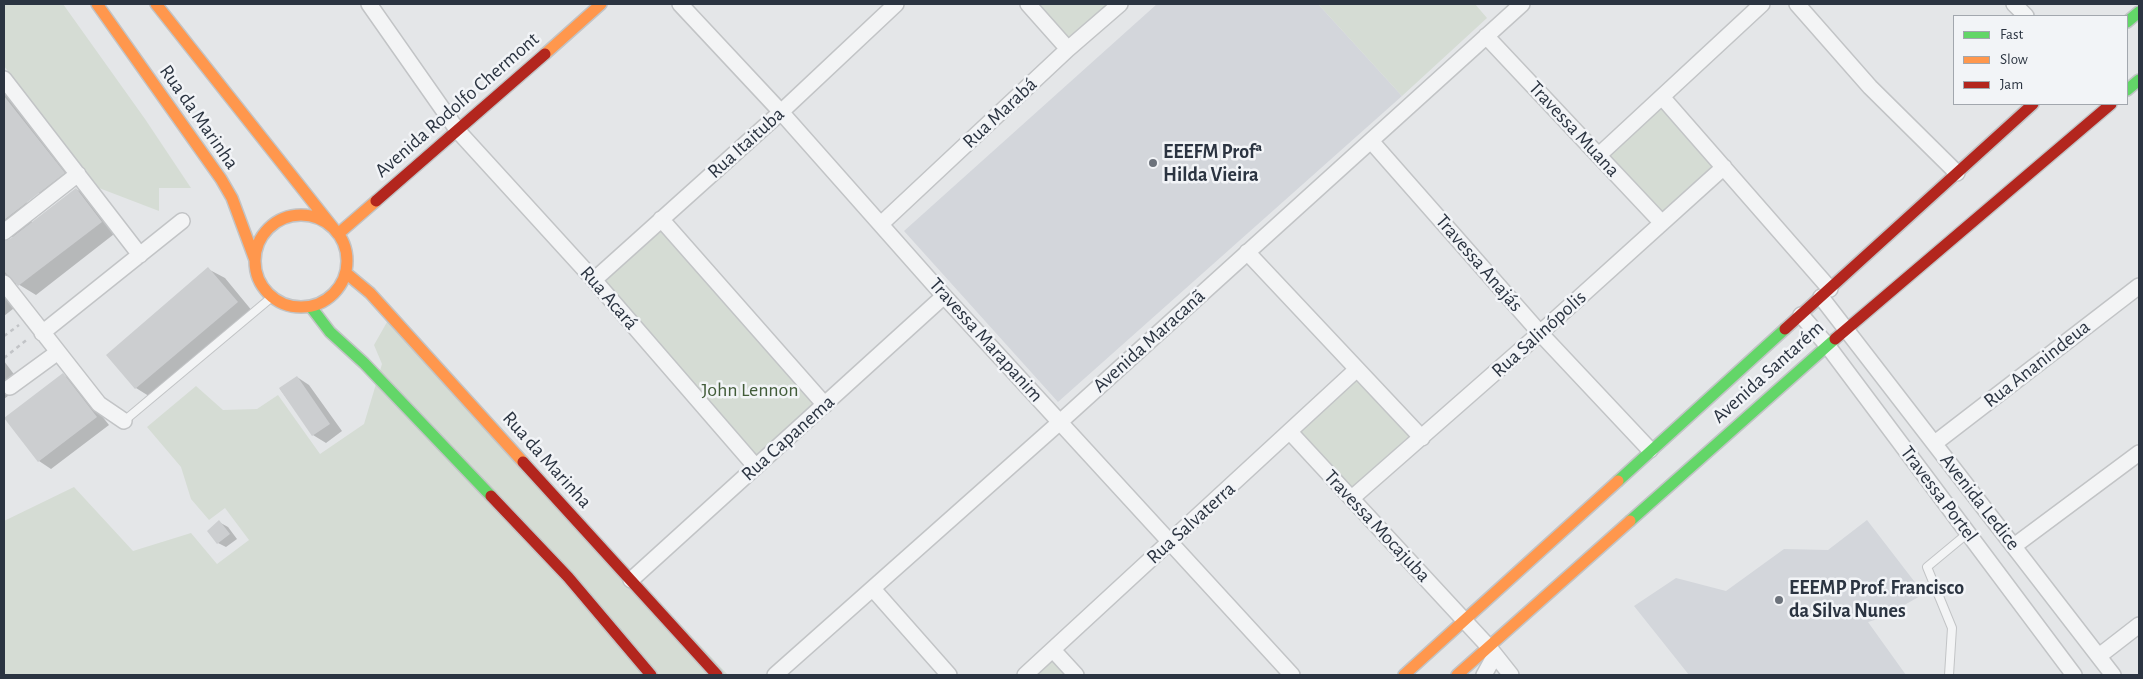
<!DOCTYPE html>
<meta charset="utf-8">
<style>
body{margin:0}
#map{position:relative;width:2143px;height:679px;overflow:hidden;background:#e4e6e8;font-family:"Alegreya Sans",sans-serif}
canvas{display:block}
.frame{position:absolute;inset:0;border:5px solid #2b3441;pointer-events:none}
.legend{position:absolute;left:1953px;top:15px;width:175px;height:90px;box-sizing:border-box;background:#f2f4f7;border:1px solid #a2a7ae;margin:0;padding:6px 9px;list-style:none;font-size:15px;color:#2b3441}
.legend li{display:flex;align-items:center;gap:10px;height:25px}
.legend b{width:25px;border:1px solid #a2a7ae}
</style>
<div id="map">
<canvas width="2143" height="679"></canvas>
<div class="frame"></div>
<ul class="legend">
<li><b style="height:6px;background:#63d668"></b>Fast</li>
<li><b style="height:6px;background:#ff974d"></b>Slow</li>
<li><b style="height:6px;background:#b3261e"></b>Jam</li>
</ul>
</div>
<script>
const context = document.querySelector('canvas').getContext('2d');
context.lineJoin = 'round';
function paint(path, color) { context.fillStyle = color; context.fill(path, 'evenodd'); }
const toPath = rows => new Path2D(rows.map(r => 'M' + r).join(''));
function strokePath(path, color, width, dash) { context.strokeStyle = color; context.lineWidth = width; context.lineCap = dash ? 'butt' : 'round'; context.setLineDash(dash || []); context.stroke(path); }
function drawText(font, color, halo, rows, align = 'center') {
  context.font = font + ' "Alegreya Sans",sans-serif'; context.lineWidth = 5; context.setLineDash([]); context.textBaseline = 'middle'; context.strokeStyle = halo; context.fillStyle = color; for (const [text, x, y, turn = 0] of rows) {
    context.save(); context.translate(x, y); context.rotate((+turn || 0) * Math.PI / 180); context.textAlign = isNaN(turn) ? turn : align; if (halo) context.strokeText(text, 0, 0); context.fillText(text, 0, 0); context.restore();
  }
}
const built = toPath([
 [1157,4,1318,4,1402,96,1058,402,904,231],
 [1867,520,1924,594,1881,618,1868,622,1906,675,1689,675,1634,606,1676,578,1726,591,1784,549,1828,550]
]);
const green = toPath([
 [4,4,63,4,145,119,191,188,159,188,159,211,99,188,4,66],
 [1028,4,1120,4,1068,49],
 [1318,4,1475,4,1487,18,1402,96],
 [1662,97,1724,167,1662,223,1599,155],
 [661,219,825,405,756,467,594,280],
 [391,315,728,675,4,675,4,521,74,487,133,551,191,533,217,564,249,540,225,508,209,520,191,499,181,467,147,427,196,386,223,410,257,409,278,395,320,454,364,424,382,364,374,345],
 [1356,370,1422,438,1352,498,1290,432],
 [1053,650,1076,675,1025,675]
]);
const shadow = toPath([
 [4,85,80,182,55,202,39,193,4,147],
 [4,178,8,180,38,216,31,221,33,223,76,189,92,198,118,231,36,295,18,284,15,284,11,295,18,305,4,316,4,242,14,238,4,232],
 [208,269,225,278,253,312,152,398,136,388,107,355],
 [4,361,22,385,4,399],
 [63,375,75,382,109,425,51,469,39,461,6,418],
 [297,377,309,385,342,431,326,443,313,435,280,389],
 [219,522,228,527,237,539,226,547,218,543]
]);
const building = toPath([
 [4,96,65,173,4,220],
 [76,188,102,222,18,286,4,271,4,241,10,239],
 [208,267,238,302,135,389,106,355],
 [63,373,97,417,38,462,4,418],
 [297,376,330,424,312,436,279,388],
 [219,520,230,534,217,544,207,531]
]);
const path = toPath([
 [4,336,19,325],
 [4,358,29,338]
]);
const lane = toPath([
 [124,421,272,297],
 [1949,675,1952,628,1927,567,1968,533]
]);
const street = toPath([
 [369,4,458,131,594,280,756,467],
 [680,4,781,112,944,296,1292,675],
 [1028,4,1068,49],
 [1797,4,1870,87,1957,173],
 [2014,4,2026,16],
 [1486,36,1662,223],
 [4,79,140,255],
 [1662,97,1830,289],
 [1371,141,1540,333,1650,450],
 [1599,155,1762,4],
 [661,219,825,405],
 [881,224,1068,49,1120,4],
 [4,232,78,174],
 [1247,252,1422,438],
 [594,280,781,112,896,4],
 [4,283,99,404,124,421],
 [1821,297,2113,675],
 [1801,315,1827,345,2074,675],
 [42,333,182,221],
 [10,387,58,352],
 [1290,432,1488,646,1511,675],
 [1935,443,2139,286],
 [1352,498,1540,333,1724,167],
 [2014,546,2139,453],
 [631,580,944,296],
 [873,589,949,675],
 [1053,650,1076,675],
 [2099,656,2139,625],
 [775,675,1060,422,1522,4],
 [1025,675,1356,370],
 [1484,675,1495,655]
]);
const fast = toPath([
 [2127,22,2139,12],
 [2127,90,2139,80],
 [311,307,330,332,364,363,491,496],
 [1618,481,1785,329],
 [1630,521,1835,339]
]);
const slow = toPath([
 [97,4,221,179,232,198,255,260],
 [156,4,338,234,376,201],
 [545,54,601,4],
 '255 261a46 46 0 1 1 92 0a46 46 0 1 1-92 0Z',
 [346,273,370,293,523,462],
 [1404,675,1618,481],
 [1457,675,1630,521]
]);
const jam = toPath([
 [376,201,545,54],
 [1785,329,2033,104],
 [1835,339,2111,104],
 [523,462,717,675],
 [491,496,568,577,651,675]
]);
const markers = [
 [1153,163,5,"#6c727b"],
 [1779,600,5,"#6c727b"]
];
const streetNames = [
 ["Avenida Rodolfo Chermont",457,105,-41],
 ["Rua Marabá",1000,113,-43],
 ["Rua da Marinha",199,117,55],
 ["Travessa Muana",1574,129,47],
 ["Rua Itaituba",746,143,-42],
 ["Travessa Anajás",1479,263,49],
 ["Rua Acará",609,298,49],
 ["Rua Salinópolis",1539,334,-42],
 ["Travessa Marapanim",986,340,48],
 ["Avenida Maracanã",1149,341,-42],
 ["Rua Ananindeua",2037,364,-38],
 ["Avenida Santarém",1768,372,-42],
 ["Rua Capanema",788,438,-42],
 ["Rua da Marinha",547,460,48],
 ["Travessa Portel",1939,494,53],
 ["Avenida Ledice",1980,502,52],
 ["Rua Salvaterra",1191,523,-42],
 ["Travessa Mocajuba",1377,526,47]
];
const poiNames = [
 ["EEEFM Profª",1163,152],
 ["Hilda Vieira",1163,175],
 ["EEEMP Prof. Francisco",1789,588],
 ["da Silva Nunes",1789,611]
];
const parkNames = [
 ["John Lennon",750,390]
];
paint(built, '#d3d6db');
paint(green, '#d5dcd4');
paint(shadow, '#0003');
paint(building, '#ccced0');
strokePath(lane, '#c2c4c6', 10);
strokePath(street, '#c2c4c6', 18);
strokePath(fast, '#c2c4c6', 14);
strokePath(slow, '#c2c4c6', 14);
strokePath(jam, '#c2c4c6', 14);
strokePath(path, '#c2c4c7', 2.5, [4, 4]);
strokePath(lane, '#f3f4f5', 8);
strokePath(street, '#f3f4f5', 15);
strokePath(fast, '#63d668', 11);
strokePath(slow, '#ff974d', 11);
strokePath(jam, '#b3261e', 11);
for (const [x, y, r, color] of markers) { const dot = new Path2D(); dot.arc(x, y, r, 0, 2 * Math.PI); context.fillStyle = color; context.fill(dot); strokePath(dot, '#f2f4f7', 2); }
drawText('20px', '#2b3441', '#f2f4f7', streetNames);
drawText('bold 20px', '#2b3441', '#f2f4f7', poiNames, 'left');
drawText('20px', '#425c39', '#f2f4f7', parkNames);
</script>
